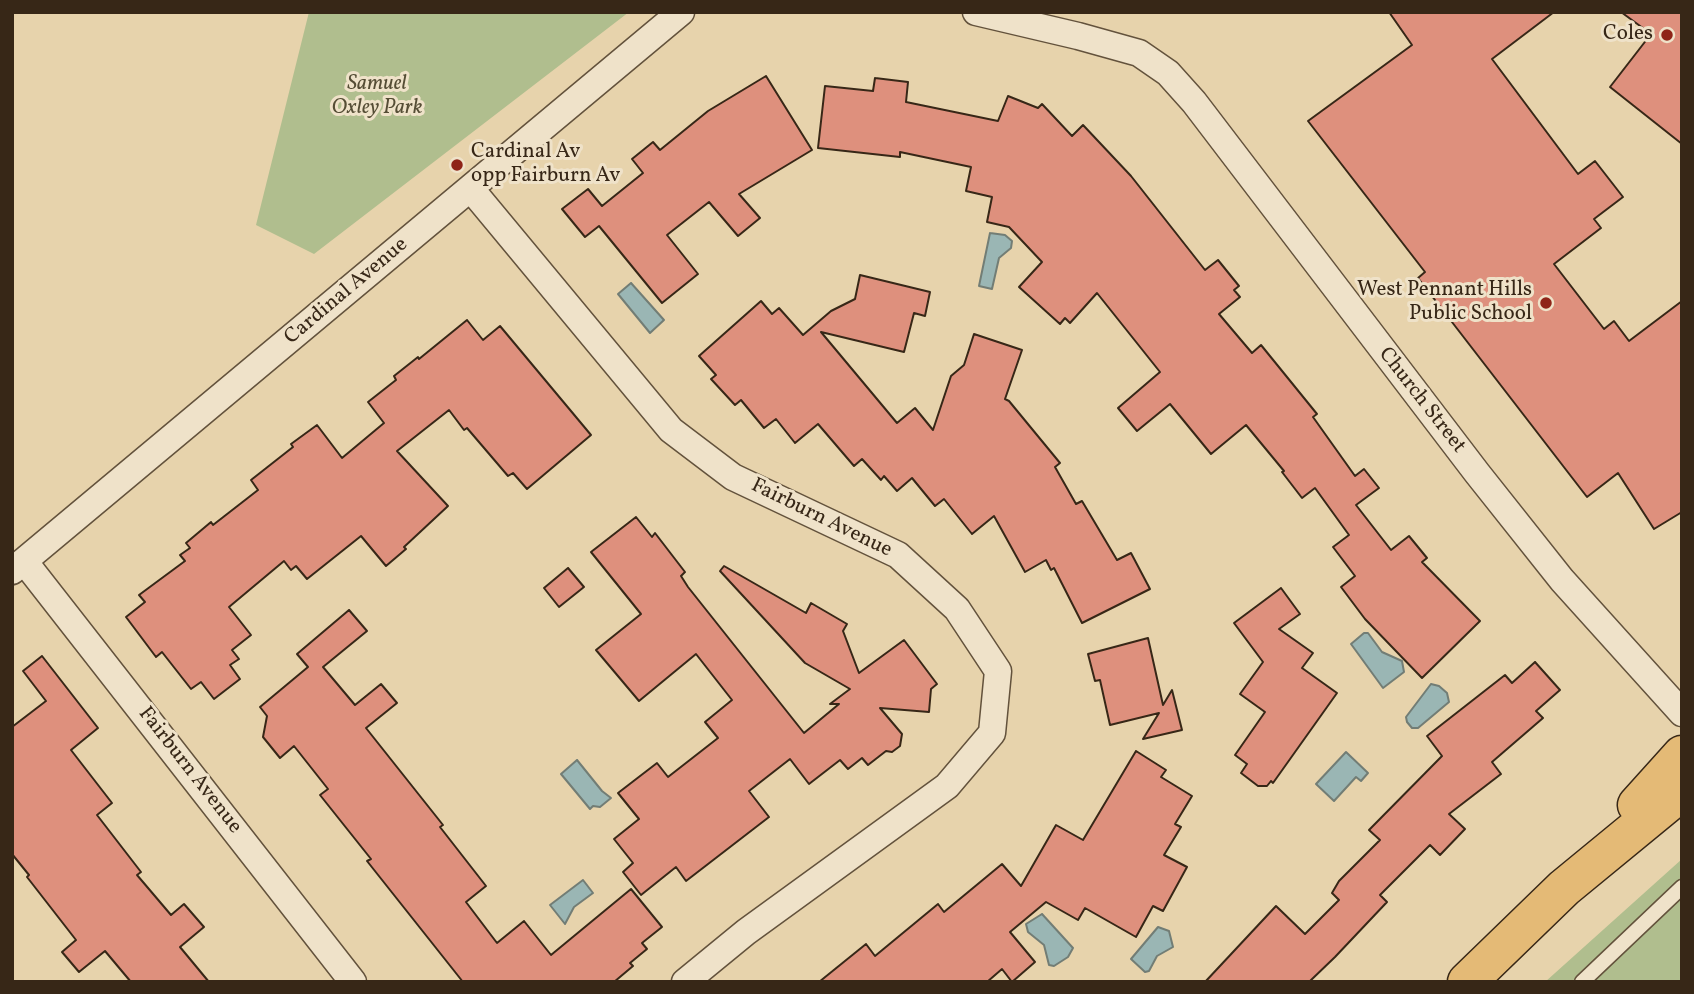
<!DOCTYPE html>
<style>
body{margin:0}
#map{position:relative;width:1694px;height:994px;overflow:hidden;background:#e7d3ac;font-family:Vollkorn,serif}
canvas{display:block}
.frame{position:absolute;inset:0;border:14px solid #372717;pointer-events:none}
</style>
<div id="map">
<canvas width="1694" height="994"></canvas>
<div class="frame"></div>
</div>
<script>
const context = document.querySelector('canvas').getContext('2d');
context.lineJoin = 'round';
function paint(path, color) { context.fillStyle = color; context.fill(path, 'evenodd'); }
const toPath = rows => new Path2D(rows.map(r => 'M' + r).join(''));
function strokePath(path, color, width, dash) { context.strokeStyle = color; context.lineWidth = width; context.lineCap = dash ? 'butt' : 'round'; context.setLineDash(dash || []); context.stroke(path); }
function drawText(font, color, halo, rows, align = 'center') {
  context.font = font + ' Vollkorn,serif'; context.lineWidth = 6; context.setLineDash([]); context.textBaseline = 'middle'; context.strokeStyle = halo; context.fillStyle = color; for (const [text, x, y, turn = 0] of rows) {
    context.save(); context.translate(x, y); context.rotate((+turn || 0) * Math.PI / 180); context.textAlign = isNaN(turn) ? turn : align; if (halo) context.strokeText(text, 0, 0); context.fillText(text, 0, 0); context.restore();
  }
}
const green = toPath([
 [309,12,629,12,314,254,256,225],
 [1682,859,1682,982,1545,982]
]);
const water = toPath([
 [990,233,1005,235,1012,241,1011,248,999,258,992,289,979,286,990,233],
 [631,283,664,320,650,333,618,294,631,283],
 [1364,633,1368,633,1382,652,1402,661,1404,672,1383,688,1351,644,1364,633],
 [1431,684,1439,686,1447,693,1449,702,1418,728,1412,728,1407,722,1406,717,1431,684],
 [1346,752,1368,773,1361,781,1356,777,1334,801,1316,784,1346,752],
 [577,760,602,791,611,798,600,807,593,806,590,809,561,774,577,760],
 [583,880,593,893,574,907,565,924,550,905,583,880],
 [1042,914,1073,948,1068,957,1054,966,1049,965,1044,945,1028,932,1026,924,1042,914],
 [1158,927,1169,931,1173,947,1157,956,1149,971,1145,972,1131,959,1158,927]
]);
const building = toPath([
 [1389,12,1554,12,1492,59,1578,174,1595,161,1623,197,1594,219,1601,228,1554,264,1604,329,1614,321,1629,341,1682,301,1682,512,1654,529,1618,473,1587,497,1418,278,1425,272,1308,121,1412,45,1389,12],
 [1621,12,1682,12,1682,144,1610,87,1651,34,1621,12],
 [766,76,812,150,739,194,760,218,738,236,709,202,667,235,698,274,662,303,599,226,585,237,562,209,588,189,602,206,643,173,632,159,653,142,660,150,708,111,766,76],
 [875,78,908,82,906,102,998,121,1008,96,1038,108,1042,104,1072,136,1083,125,1131,176,1205,270,1218,260,1239,286,1234,290,1240,297,1219,314,1252,353,1261,345,1317,414,1313,417,1355,476,1364,469,1379,488,1356,505,1391,550,1409,536,1427,558,1422,562,1480,621,1422,678,1365,619,1341,587,1355,576,1333,547,1349,535,1315,488,1302,498,1282,472,1284,471,1246,425,1211,454,1170,404,1137,431,1118,408,1160,372,1097,293,1070,323,1065,318,1060,324,1019,287,1042,262,1009,227,987,222,992,197,966,191,971,167,900,152,900,157,818,148,825,86,873,91,875,78],
 [860,275,930,292,925,316,914,313,904,352,821,332,897,423,915,408,933,430,951,376,964,365,974,334,1022,350,1005,399,1009,401,1060,463,1055,467,1076,504,1082,501,1117,560,1131,553,1150,589,1082,623,1054,568,1051,570,1046,560,1025,572,994,516,972,534,944,499,935,506,912,478,897,491,884,476,881,480,862,459,854,466,818,424,795,443,776,419,764,428,741,400,735,405,711,379,716,375,699,356,761,301,772,314,779,308,803,335,831,311,855,299,860,275],
 [467,320,483,340,500,326,591,435,527,489,513,473,508,476,467,428,464,430,449,410,397,451,448,506,404,547,406,549,386,566,361,536,307,579,296,566,291,570,284,561,229,607,251,635,232,650,239,659,230,665,240,679,214,699,201,682,191,689,162,652,156,657,126,617,145,602,139,595,185,561,180,555,190,548,186,543,211,522,213,525,258,490,251,480,293,447,291,444,317,425,342,458,384,423,368,402,396,380,394,376,418,357,419,359,467,320],
 [636,517,652,537,655,533,685,572,681,576,688,587,804,733,839,704,830,704,850,689,805,663,720,571,724,566,806,613,811,603,847,624,843,631,859,673,904,640,937,684,931,689,929,712,880,708,902,734,900,746,892,752,886,751,868,765,862,758,848,769,840,760,809,784,790,759,749,791,769,817,686,881,676,867,641,895,623,872,633,863,614,839,639,819,618,793,657,763,668,777,718,738,705,722,732,700,696,654,639,701,596,650,641,614,591,552,636,517],
 [568,568,584,587,559,607,544,588,568,568],
 [1281,588,1300,614,1279,629,1313,653,1302,668,1337,693,1273,783,1271,781,1267,786,1258,786,1241,773,1247,764,1235,755,1265,712,1240,694,1263,662,1234,623,1281,588],
 [349,610,367,631,323,667,355,705,381,684,397,703,366,728,443,825,440,827,486,886,466,902,497,943,524,921,551,955,631,889,662,927,642,943,647,949,630,963,633,966,614,982,463,982,367,861,371,859,320,795,328,789,294,746,280,758,263,737,267,716,260,707,308,667,297,654,349,610],
 [1148,638,1163,705,1172,690,1182,730,1143,739,1159,713,1110,725,1100,680,1095,681,1088,654,1148,638],
 [42,656,98,728,71,750,112,803,97,815,141,872,137,875,171,915,184,904,204,927,180,947,209,982,131,982,105,951,79,972,62,952,76,940,27,877,29,875,12,854,12,727,46,701,23,671,42,656],
 [1535,662,1560,690,1536,711,1543,718,1492,762,1501,774,1449,814,1465,829,1440,855,1430,845,1380,895,1387,902,1335,957,1309,982,1205,982,1276,906,1305,934,1339,900,1332,893,1339,881,1380,840,1369,830,1442,756,1427,736,1505,675,1512,683,1535,662],
 [1136,751,1166,770,1161,777,1192,796,1175,824,1181,827,1164,855,1187,867,1163,911,1153,906,1136,937,1085,908,1078,920,1046,902,1010,932,1035,962,1012,982,1002,969,987,982,819,982,866,944,875,956,938,904,944,912,1002,864,1021,886,1056,825,1083,840,1136,751]
]);
const service = toPath([
 [1582,982,1682,887]
]);
const minor = toPath([
 [976,12,1078,36,1139,53,1168,73,1194,102,1477,473,1562,580,1682,713],
 [471,189,671,430,733,477,898,555,957,609,998,671,992,733,947,786,746,932,685,982],
 [24,561,353,982],
 [12,571,681,12]
]);
const primary = toPath([
 [1637,805,1682,755],
 [1467,982,1564,888,1682,791]
]);
const markers = [
 [1667,35,7,"#8f2418"],
 [457,165,7,"#8f2418"],
 [1546,303,7,"#8f2418"]
];
const poiNames = [
 ["Coles",1653,35],
 ["Cardinal Av",471,153,"left"],
 ["opp Fairburn Av",471,177,"left"],
 ["West Pennant Hills",1532,291],
 ["Public School",1532,315]
];
const parkNames = [
 ["Samuel",377,85],
 ["Oxley Park",377,109]
];
const streetNames = [
 ["Cardinal Avenue",347,292,-40],
 ["Church Street",1421,401,52],
 ["Fairburn Avenue",821,519,26],
 ["Fairburn Avenue",189,771,52]
];
paint(green, '#b0be8e');
paint(water, '#9ab6b4');
strokePath(water, '#727d75', 2);
paint(building, '#de907d');
strokePath(building, '#372717', 2);
strokePath(service, '#63523c', 17);
strokePath(minor, '#63523c', 29);
strokePath(primary, '#372717', 41);
strokePath(service, '#efe2c9', 14);
strokePath(minor, '#efe2c9', 26);
strokePath(primary, '#e4ba76', 38);
for (const [x, y, r, color] of markers) { const dot = new Path2D(); dot.arc(x, y, r, 0, 2 * Math.PI); context.fillStyle = color; context.fill(dot); strokePath(dot, '#efe2c9', 2.5); }
drawText('21px', '#372717', '#efe2c9', poiNames, 'right');
drawText('italic 21px', '#554d35', '#efe2c9', parkNames);
drawText('21px', '#372717', '#efe2c9', streetNames);
</script>
